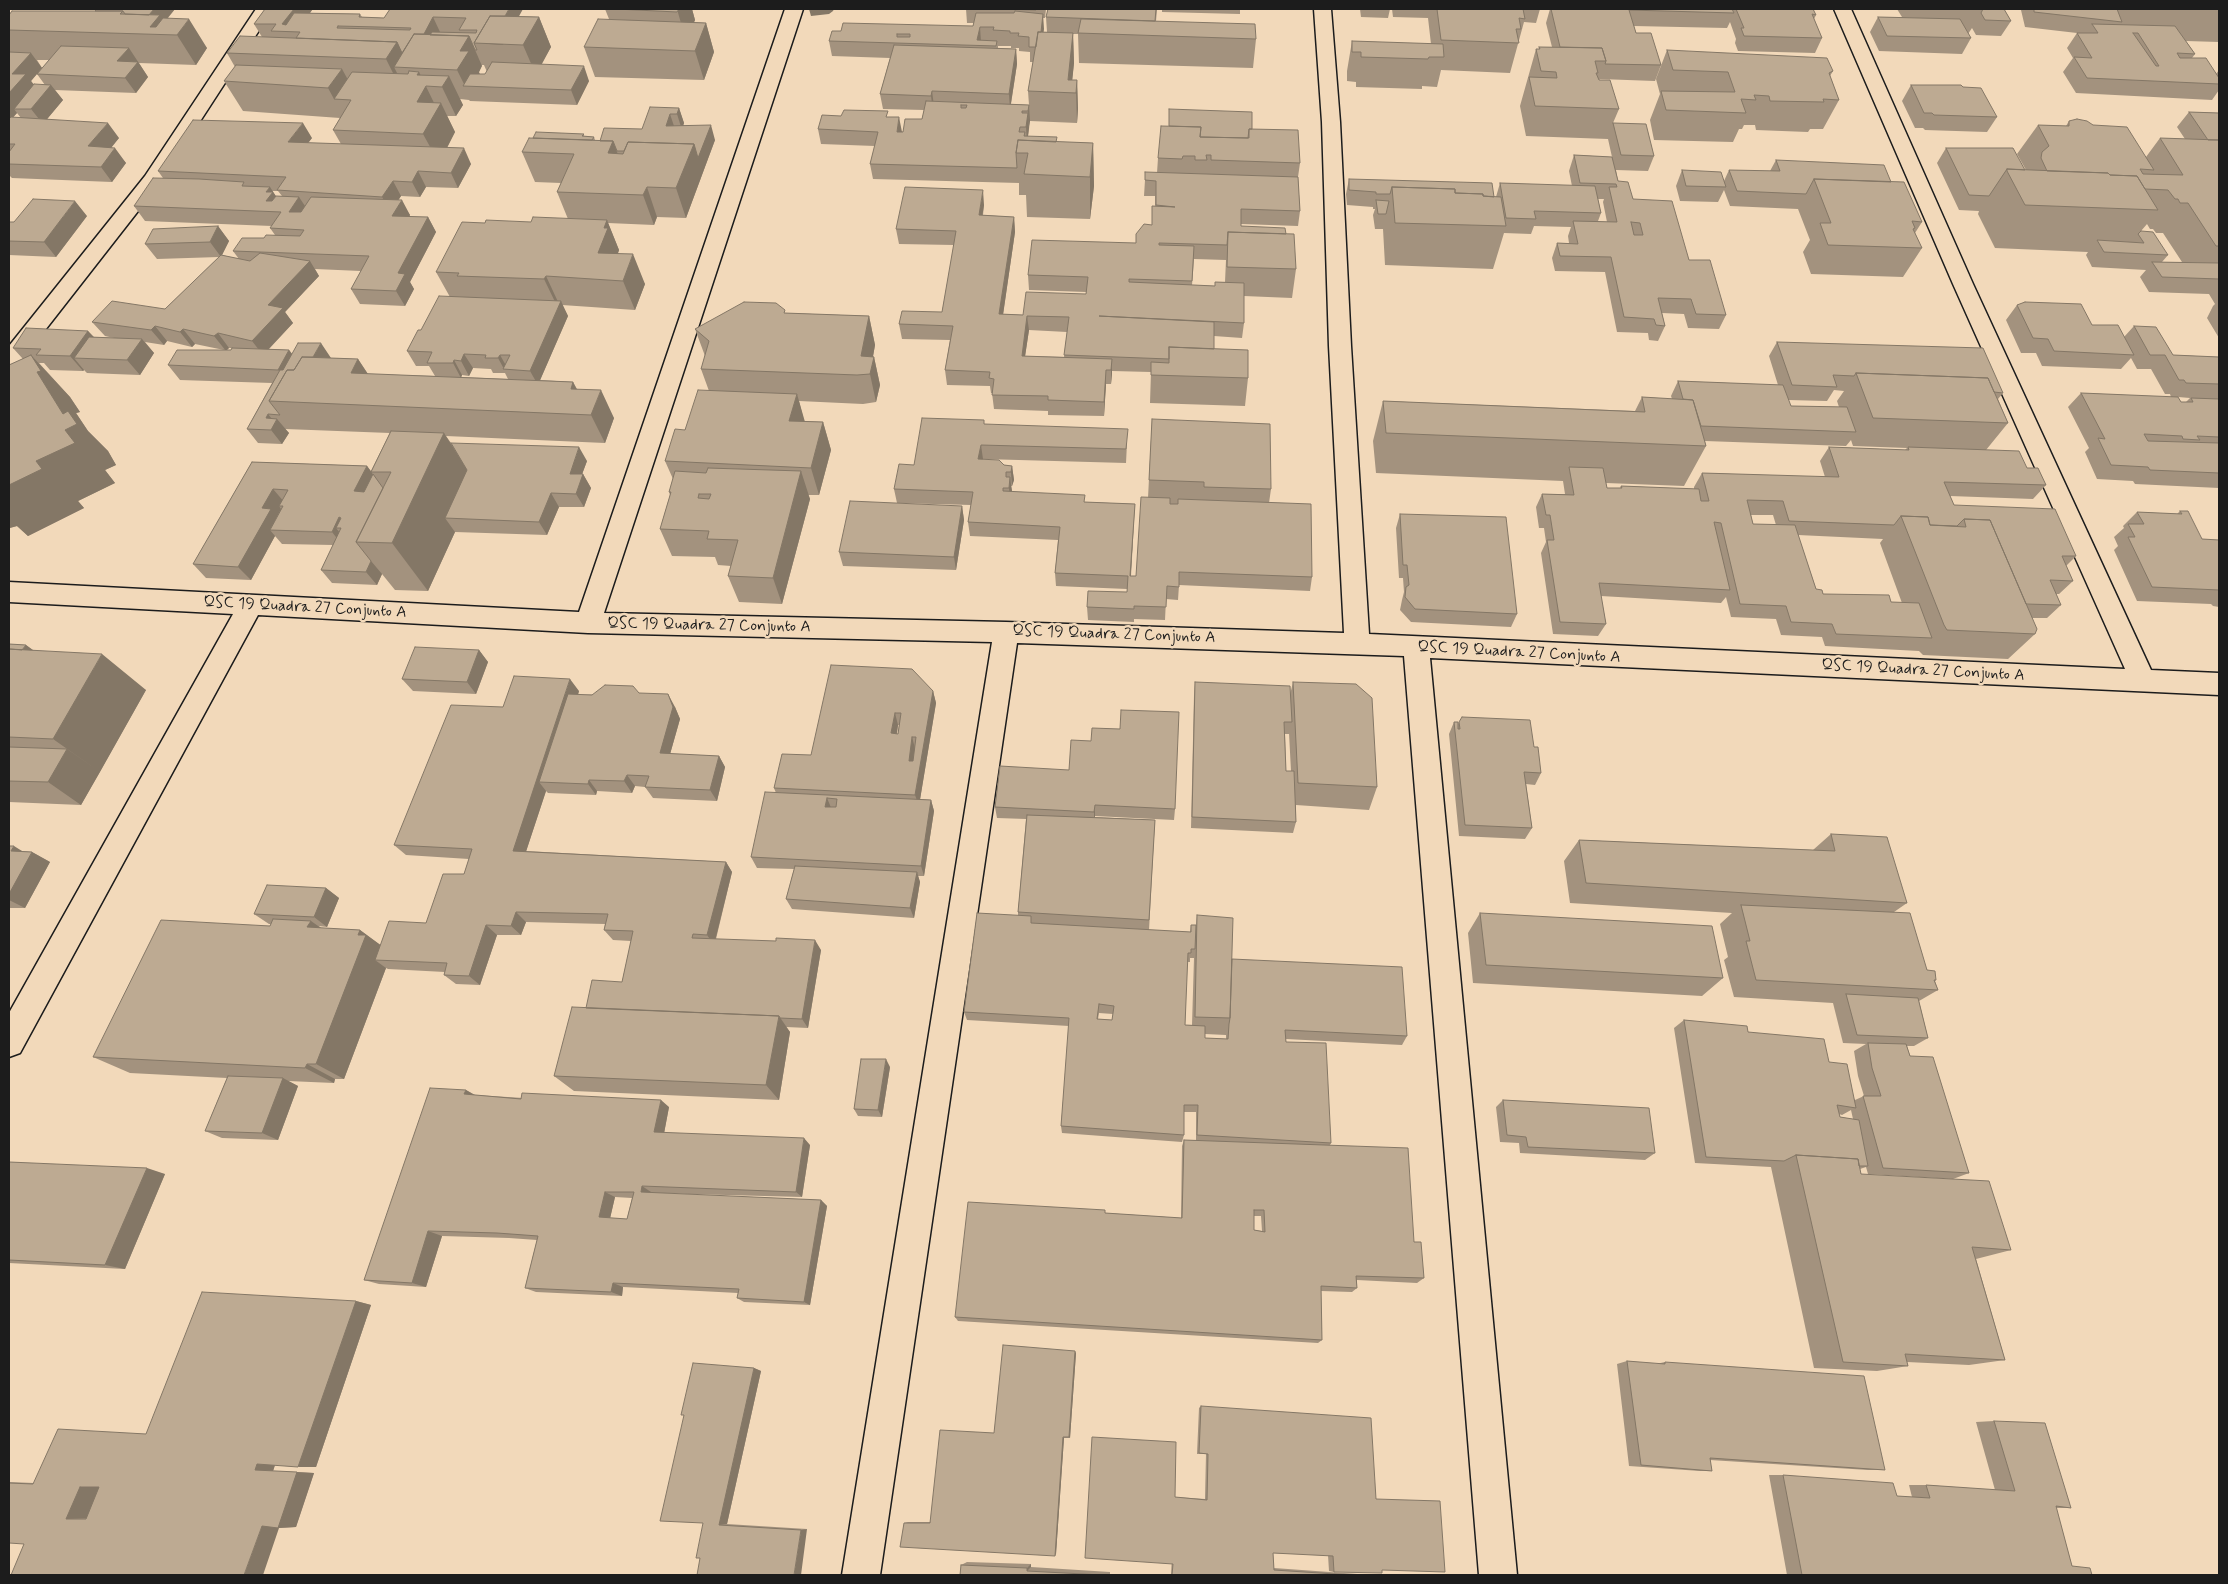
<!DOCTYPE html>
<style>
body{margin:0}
#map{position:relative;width:2228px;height:1584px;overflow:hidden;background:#f2d9ba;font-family:Mynerve,sans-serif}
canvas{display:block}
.frame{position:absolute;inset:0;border:10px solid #1c1c1c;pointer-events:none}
</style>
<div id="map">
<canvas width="2228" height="1584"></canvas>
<div class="frame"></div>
</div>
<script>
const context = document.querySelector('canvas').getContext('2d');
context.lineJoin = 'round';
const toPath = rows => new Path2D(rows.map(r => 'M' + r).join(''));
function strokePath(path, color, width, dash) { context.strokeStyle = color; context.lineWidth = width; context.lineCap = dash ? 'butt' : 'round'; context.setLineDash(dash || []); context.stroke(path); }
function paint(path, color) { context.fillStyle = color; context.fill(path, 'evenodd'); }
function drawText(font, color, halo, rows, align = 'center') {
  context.font = font + ' Mynerve,sans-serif'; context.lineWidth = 5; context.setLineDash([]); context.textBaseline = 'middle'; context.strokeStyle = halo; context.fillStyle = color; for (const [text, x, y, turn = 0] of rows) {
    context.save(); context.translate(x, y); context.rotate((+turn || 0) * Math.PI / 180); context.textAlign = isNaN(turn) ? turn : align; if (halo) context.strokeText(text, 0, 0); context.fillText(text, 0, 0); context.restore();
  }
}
const minor = toPath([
 [256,9,273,9,160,183,17,366,9,368,9,346,145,176,256,9],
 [785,9,803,9,604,613,1006,622,1344,633,1329,346,1322,122,1314,9,1331,9,1340,122,1351,346,1369,634,2125,669,1953,284,1834,9,1851,9,1973,284,2151,670,2219,673,2219,695,1430,658,1517,1575,1479,1575,1404,656,1017,643,880,1575,842,1575,992,642,588,633,258,615,20,1053,9,1057,9,1013,233,614,9,602,9,582,579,612,785,9]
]);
const wall = toPath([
 [97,9,175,9,168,18,207,48,196,65,139,63,148,77,136,93,55,90,63,100,47,119,119,138,111,147,126,163,112,182,12,178,9,175,9,15,95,11],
 [37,60,49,60,37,74,45,85,34,85,31,81,42,68],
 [17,113,21,118,13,117],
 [265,9,312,9,312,10,310,13,360,14,362,17,384,18,390,9,539,17,551,47,541,64,589,81,577,105,470,101,469,100,460,99,463,105,456,116,447,116,455,132,447,148,471,164,458,188,426,187,420,197,401,196,398,200,410,215,409,217,428,217,436,232,410,282,414,289,405,306,360,304,351,289,361,271,315,269,319,276,285,312,293,323,269,349,289,350,292,354,331,358,358,359,368,374,435,376,429,366,416,366,407,351,421,330,450,297,436,272,485,223,531,222,568,219,557,192,561,183,535,182,522,152,533,138,584,134,584,136,594,137,595,140,600,141,642,129,679,108,684,123,683,125,715,140,686,218,657,217,654,225,608,223,619,250,618,253,618,254,645,284,635,310,562,305,568,316,540,380,573,382,577,389,614,418,605,443,446,436,451,443,587,461,582,474,583,474,591,488,584,507,559,507,547,535,455,532,428,591,395,590,382,574,377,585,332,583,321,570,333,545,282,544,275,536,251,580,206,578,193,564,252,462,367,466,371,471,390,433,285,429,289,433,282,444,258,443,247,429,272,383,180,380,168,365,224,350,195,344,192,347,167,341,164,345,145,342,154,353,140,375,87,373,84,370,83,371,50,370,44,363,39,363,70,397,80,412,76,413,88,431,108,451,116,465,105,470,115,483,78,501,84,508,28,536,17,526,9,528,9,365,23,359,13,348,88,331,94,337,114,338,105,336,92,322,165,309,219,257,157,259,145,244,218,226,229,241,222,255,239,259,233,251,264,238,275,235,270,228,272,226,145,221,134,206,163,178,158,171,312,138,308,143,341,144,333,130,340,118,243,111,224,81,235,67,227,53,262,37,254,24],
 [482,65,484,65,487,72,485,74,479,74,479,72],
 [272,191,278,191,282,196,276,196],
 [229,348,232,348,231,350,226,350],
 [473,368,491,369,493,373,505,373,508,379,461,377,462,375,469,376],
 [605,9,692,9,695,20,694,22,706,23,714,52,704,80,595,77,584,47,609,19],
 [966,9,1046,9,1045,18,1043,18,1043,32,1047,32,1046,17,1048,9,1240,9,1240,14,1162,12,1162,10,1157,10,1156,21,1256,39,1253,68,1079,63,1078,34,1073,34,1074,63,1072,80,1077,80,1078,109,1077,123,1030,121,1028,137,1057,142,1093,143,1094,186,1090,219,1027,217,1026,195,1019,195,1019,183,873,179,870,164,875,146,821,144,818,129,889,117,902,132,922,119,924,110,883,109,880,94,890,58,832,56,829,41,841,31,973,26,974,23,967,23],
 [998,46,1011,46,1011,48,1019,48,1019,51,1030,52,1030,62,1033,62,1028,91,1029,105,1011,104,1017,64,1016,49,998,48],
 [1360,9,1390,9,1388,18,1361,17],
 [1392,9,1540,9,1536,23,1524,22,1510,73,1441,70,1437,87,1422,86,1422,89,1356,87,1356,82,1347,81,1347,71,1352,41,1431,44,1428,18,1393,17],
 [1550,9,1813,9,1816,15,1814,19,1822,38,1815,53,1738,51,1735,43,1736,39,1730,22,1727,28,1634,26,1636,33,1661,65,1655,81,1600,79,1599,80,1619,109,1613,123,1654,156,1648,171,1616,170,1618,181,1633,199,1689,260,1726,315,1719,329,1688,328,1684,314,1662,313,1665,326,1658,341,1649,340,1648,333,1617,332,1605,272,1555,271,1552,258,1557,243,1569,243,1568,236,1571,227,1534,226,1531,234,1504,233,1493,269,1385,265,1383,229,1375,229,1373,215,1375,209,1373,209,1373,207,1347,205,1346,194,1349,179,1496,197,1500,183,1572,186,1569,171,1574,155,1612,157,1608,139,1526,136,1520,106,1536,49,1539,49,1539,47,1552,47,1546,23],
 [1598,199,1604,199,1603,202,1607,222,1598,221,1601,213],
 [1897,9,2004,9,2011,21,2001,36,1976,35,1972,28,1968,34,1971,38,1962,54,1879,51,1870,32,1878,17,1902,17],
 [2021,9,2219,9,2219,42,2186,41,2195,54,2192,58,2216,74,2219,70,2219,90,2212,100,2076,93,2063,72,2073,58,2067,48,2077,33,2025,27,2021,10],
 [1667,50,1833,71,1830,76,1839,100,1823,129,1810,129,1808,132,1756,130,1755,125,1744,125,1742,129,1739,129,1733,142,1654,140,1650,120,1660,94,1656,79],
 [1911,85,1963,87,1997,117,1987,132,1925,130,1923,128,1915,128,1902,101],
 [2189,112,2219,113,2219,338,2207,318,2213,306,2215,304,2209,294,2149,292,2140,277,2146,270,2092,267,2086,255,2088,252,1995,248,1978,214,1979,211,1959,210,1937,163,1946,148,2026,170,2017,154,2038,125,2066,126,2069,121,2093,125,2146,157,2160,138,2185,139,2177,127],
 [2147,224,2150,229,2153,229,2156,233,2163,233,2182,262,2162,262,2168,255,2141,231],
 [1252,129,1300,163,1298,177,1300,211,1298,226,1241,224,1241,226,1286,234,1296,269,1292,298,1244,296,1244,323,1242,338,1214,336,1214,349,1248,378,1245,406,1150,403,1151,372,1112,371,1111,384,1106,384,1104,416,1048,415,1048,411,994,409,992,393,991,393,990,386,947,385,945,370,950,340,902,339,899,324,942,312,954,245,899,244,896,229,984,205,983,215,1014,217,1015,232,1003,314,1023,315,1086,294,1086,292,1029,290,1028,275,1136,243,1152,225,1152,206,1155,206,1155,196,1144,196,1145,180,1157,173,1158,158],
 [1194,259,1226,260,1225,282,1215,282,1215,286,1192,285],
 [1029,330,1067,332,1064,357,1025,356],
 [1776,160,1891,182,1922,222,1915,233,1922,248,1903,277,1811,274,1803,252,1810,240,1798,209,1730,206,1724,190,1718,202,1680,201,1676,186,1682,170,1724,181,1729,170,1770,171],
 [87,216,56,257,9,255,9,222,14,222],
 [2017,305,2092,325,2124,337,2134,326,2173,355,2219,357,2219,488,2135,484,2133,481,2097,479,2085,452,2089,448,2068,407,2081,393,2171,397,2170,394,2165,394,2151,369,2137,369,2131,358,2121,369,2042,366,2036,353,2021,353,2006,320],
 [2178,397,2190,398,2186,402,2181,402],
 [786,313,869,316,875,345,873,356,874,357,880,385,876,402,863,404,799,401,804,421,823,422,831,450,819,495,808,495,810,499,782,604,739,602,728,576,731,566,718,565,715,557,672,556,660,529,670,495,669,492,673,479,665,461,709,391,701,369,705,356,695,329],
 [1777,342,2003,393,1998,399,2008,423,1986,450,2027,468,2046,485,2033,499,1950,496,1954,505,2076,556,2066,566,2073,581,2059,594,2056,594,2061,605,2047,618,2032,618,2035,634,2008,659,1923,655,1919,651,1825,646,1822,637,1781,635,1776,619,1731,617,1726,597,1721,603,1601,596,1606,624,1598,636,1553,634,1541,553,1546,542,1544,528,1539,528,1536,507,1542,494,1565,494,1563,481,1376,473,1373,441,1383,401,1635,411,1642,397,1672,399,1671,396,1678,381,1778,385,1769,356],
 [1834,390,1844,391,1837,401,1839,407,1791,406,1788,400,1827,401],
 [1851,440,1853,446,1907,448,1905,450,1829,447,1820,461,1825,477,1702,473,1694,487,1694,489,1621,486,1620,488,1607,488,1606,483,1684,486,1706,446,1705,441,1846,446],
 [1751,515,1773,515,1776,525,1753,524],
 [1798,535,1883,539,1880,543,1902,603,1891,602,1823,594,1816,589],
 [1152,419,1271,489,1269,503,1312,577,1310,591,1179,585,1178,600,1166,599,1165,620,1134,619,1134,622,1088,620,1087,607,1127,592,1127,589,1056,586,1055,573,1058,540,970,536,968,522,971,505,897,503,894,489,914,465,984,420,984,424,1127,443,1126,463,983,459,982,460,1004,465,1012,466,1014,480,1012,486,1011,486,1012,492,1085,502,1135,504,1131,576,1136,576,1148,498],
 [962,506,964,520,956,570,843,566,839,552],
 [2180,511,2202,539,2219,540,2219,607,2213,606,2211,604,2137,601,2114,550,2118,546,2114,537,2124,528,2123,526,2137,512,2177,514],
 [1400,514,1517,614,1511,627,1411,622,1400,610,1402,600,1404,592,1403,578,1399,578,1396,528],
 [9,644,26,645,33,650,146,690,81,805,9,802],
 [479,650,488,662,476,694,413,691,402,679],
 [1195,682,1290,695,1293,682,1377,787,1369,810,1296,805,1296,822,1293,833,1191,828,1194,695],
 [1289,733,1291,771,1286,771,1285,734,1289,734],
 [579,691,578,695,639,693,675,707,680,719,670,754,719,756,725,767,717,801,653,798,645,787,635,786,632,793,597,791,596,795,548,793,546,791,526,851,726,862,732,872,716,939,821,950,808,1028,786,1027,790,1032,779,1100,574,1091,554,1076,586,1008,622,982,631,941,613,940,604,930,605,924,526,922,521,935,497,935,480,985,456,984,444,975,445,972,388,969,386,968,344,1079,335,1079,334,1083,288,1081,298,1086,278,1140,222,1138,205,1131,227,1078,130,1073,93,1057,270,926,271,924,269,924,254,914,326,888,339,898,327,927,319,926,321,928,360,930,380,945,426,923,464,874,469,859,406,855,394,845,503,707],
 [933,691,936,703,920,799,931,800,934,811,924,876,918,876,920,882,914,918,792,909,786,899,794,869,757,868,751,857,776,793,774,788,811,755],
 [898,725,899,725,898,734,897,734],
 [1454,722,1458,724,1459,722,1534,747,1541,773,1535,785,1526,784,1532,828,1525,839,1459,836,1449,734],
 [1000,766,1175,809,1174,820,1095,816,1095,817,1155,820,1149,930,1190,932,1191,925,1196,925,1197,915,1232,959,1407,1036,1402,1045,1286,1039,1286,1042,1331,1143,1330,1145,1414,1242,1424,1278,1417,1283,1357,1280,1357,1288,1352,1292,1321,1291,1322,1340,1318,1343,958,1321,955,1317,1105,1213,1181,1218,1182,1146,1184,1140,1196,1140,1196,1112,1184,1112,1184,1135,1182,1142,1062,1133,1061,1126,1069,1026,967,1020,964,1012,1018,915,1018,912,1026,819,997,818,995,807],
 [1190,958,1194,958,1192,1025,1185,1025,1187,962,1190,962],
 [1099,1013,1113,1014,1112,1020,1098,1019],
 [1226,1032,1226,1039,1205,1038,1205,1034,1226,1035],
 [1254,1216,1261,1216,1262,1231,1254,1230],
 [1831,834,1907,903,1894,912,1927,970,1936,980,1935,981,1938,990,1919,1001,1928,1038,1914,1046,1907,1046,1910,1056,1969,1173,1953,1179,1868,1174,1866,1167,1860,1169,1861,1174,2011,1250,1976,1259,2005,1360,1969,1365,1907,1362,1908,1366,1877,1371,1814,1368,1771,1167,1695,1163,1674,1028,1684,1020,1748,1032,1829,1062,1855,1100,1864,1096,1858,1076,1854,1051,1866,1044,1843,1043,1833,1003,1734,997,1724,960,1728,957,1720,924,1732,913,1570,903,1564,861,1579,840,1813,850],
 [1851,1110,1853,1119,1840,1117,1839,1114,1842,1115],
 [9,846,22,851,32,852,50,862,25,908,9,908],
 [1480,913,1723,978,1702,996,1473,983,1468,933],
 [890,1067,882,1117,858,1116,854,1109],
 [466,1090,475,1095,669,1107,664,1133,810,1145,802,1197,651,1193,821,1200,827,1206,810,1305,744,1302,737,1298,738,1293,623,1287,622,1296,536,1292,525,1288,537,1240,509,1238,442,1236,426,1287,379,1284,364,1280],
 [615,1197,632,1198,627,1219,610,1218],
 [1503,1100,1655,1153,1645,1160,1520,1153,1519,1143,1500,1142,1496,1107],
 [9,1162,165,1174,125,1269,9,1263],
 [356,1301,371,1305,316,1467,275,1465,273,1471,314,1473,296,1527,9,1543,9,1482,34,1483,146,1434],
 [1076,1353,1070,1438,1064,1438,1056,1554,904,1523,908,1522,930,1522,994,1433],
 [1627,1361,1656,1364,1665,1362,1885,1470,1868,1470,1710,1460,1712,1471,1700,1471,1629,1466,1617,1364],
 [754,1368,761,1371,727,1524,807,1529,697,1575],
 [1201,1406,1376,1499,1382,1570,1334,1572,1329,1571,1328,1555,1273,1553,1274,1568,1371,1575,1171,1575,1175,1497,1205,1499,1206,1454,1197,1454,1199,1408],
 [1994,1421,2071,1508,2056,1508,2072,1566,2092,1575,1787,1575,1769,1475,1783,1475,1897,1496,1912,1497,1909,1485,1926,1485,1995,1490,1976,1422],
 [967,1562,1031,1564,1031,1567,1110,1572,1110,1575,960,1575,961,1565]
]);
const shadedWall = toPath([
 [154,9,175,9,164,22,153,34,144,21],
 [294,9,312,9,312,10,297,32,282,24],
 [509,9,523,9,503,45,489,44],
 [677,9,692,9,695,20,686,41],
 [809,9,834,9,833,11,829,14,811,16],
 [1043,14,1044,29,1040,63,1039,47],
 [433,17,440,32,394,67,403,85,401,89,386,59,397,42],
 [539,17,551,47,536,75,523,45],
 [189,19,207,48,196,65,177,35],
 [706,23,714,52,704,80,695,51],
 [980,27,981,42,977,40],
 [1073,33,1074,63,1071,93,1068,80],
 [469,36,482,66,479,72,483,81,465,86,457,70,460,51],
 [129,48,148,77,136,93,125,78,117,61],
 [1016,49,1017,64,1010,109,1009,94],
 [31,53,42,68,31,81,37,89,14,109,17,113,9,122,9,93,12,74],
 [584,66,589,81,577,105,571,90],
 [342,69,358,98,351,100,334,99,328,88],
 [419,72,437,109,441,103,455,132,439,163,423,134,417,102,417,75],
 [449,76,463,105,456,116,442,87],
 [1077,80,1078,109,1077,123,1076,93],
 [51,85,63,100,43,124,31,109],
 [932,91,934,106,933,111,931,96],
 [1029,106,1030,121,1029,126,1028,111],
 [679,108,684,123,682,130,677,114],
 [1028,113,1029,128,1027,142,1026,127],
 [670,114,675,129,666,126],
 [899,117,902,132,897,132],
 [108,123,119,138,100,162,88,146],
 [303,123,312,138,297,157,288,142],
 [711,125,715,140,686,218,676,188,694,144],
 [613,141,624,171,608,153],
 [1093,143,1094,186,1090,219,1090,177],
 [115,148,126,163,112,182,101,167],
 [464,148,471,164,458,188,451,173],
 [418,171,426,187,420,197,412,182],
 [393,181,401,196,391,212,382,197],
 [270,187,283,207,266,201,266,192],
 [647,187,657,217,654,225,643,195],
 [983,190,984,205,980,230,979,215],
 [299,197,309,212,289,212],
 [402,200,410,215,401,231,392,216],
 [75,201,87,216,56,257,44,242],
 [428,217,436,232,410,282,414,289,405,306,396,291,398,273],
 [1014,217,1015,232,1001,329,999,314],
 [607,220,619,250,618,253,620,258,598,253,604,228],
 [218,226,229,241,221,257,210,242],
 [633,254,645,284,635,310,623,281],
 [310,261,319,276,285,312,293,323,263,355,252,341,268,305],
 [546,276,559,304,561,301,568,316,538,385,530,371,558,308,544,279],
 [869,316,875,345,870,374,861,356],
 [1027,316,1029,330,1023,370,1022,356],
 [155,326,167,341,164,345,151,330],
 [183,329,195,344,192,347,180,332],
 [88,331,101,345,74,358,84,370,83,371,70,356],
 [218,333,229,348,226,351,214,336],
 [142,339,154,353,140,375,127,360],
 [321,343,331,358,287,402],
 [289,350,300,364,289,384,278,370],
 [464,354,473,368,469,376,461,361],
 [31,355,70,397,80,412,76,413,88,431,108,451,116,465,105,470,115,483,78,501,84,508,28,536,17,526,10,528,9,527,9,485,36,461,65,430,63,414,37,372],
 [500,355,508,369,504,369,498,358],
 [874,357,880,385,876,402,870,374],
 [358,359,377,388,351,373],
 [1112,359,1112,374,1111,384,1111,370],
 [454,360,462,375,461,378,453,363],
 [1106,370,1106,384,1104,416,1104,402],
 [573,382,587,410,571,389],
 [601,390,614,418,605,443,591,415],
 [797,394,805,422,789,421],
 [268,414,275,423,277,419,289,433,282,444,271,430,266,418],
 [823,422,831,450,819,495,811,468],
 [444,433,476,484,445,518,455,532,428,591,392,543],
 [981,445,983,459,980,473,978,459],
 [579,447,587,461,577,488,570,474],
 [367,466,377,480,365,505,354,491],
 [1012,466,1014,480,1012,486,1011,472],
 [801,471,810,499,782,604,773,578],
 [583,474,591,488,584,507,576,494],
 [1010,477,1012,491,1010,502,1009,488],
 [273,489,285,503,279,506,281,509,270,530,275,536,251,580,238,567,262,508],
 [551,493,559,507,547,535,539,522],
 [1135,504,1134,518,1130,589,1130,576],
 [962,506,964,520,956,570,954,557],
 [339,517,350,531,341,528,336,528,346,540,343,546,332,532],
 [371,561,382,574,377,585,366,572],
 [26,645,42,657,9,671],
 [479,650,488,662,476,694,467,682],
 [102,654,146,690,100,772,53,739],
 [570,679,579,691,549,782,539,782,546,791,523,861,513,851],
 [933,691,936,703,919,806,915,795],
 [668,694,675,707,680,719,667,765,660,753],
 [895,713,898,725,895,745,891,733],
 [912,737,915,748,912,772,909,761],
 [67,749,100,772,81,805,48,782],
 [719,756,725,767,717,801,710,790],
 [627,775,635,786,632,793,624,781],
 [589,780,597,791,596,795,588,784],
 [827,798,832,810,825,807],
 [931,800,934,811,924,876,921,866],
 [1095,805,1095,816,1094,823,1094,812],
 [14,846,30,856,32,852,50,862,25,908,9,900,11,851],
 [726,862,732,872,714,945,707,935],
 [917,872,920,882,914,918,910,908],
 [326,888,339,898,327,927,314,917],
 [516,912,526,922,521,935,511,926],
 [311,921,338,940,307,927],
 [486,925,497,935,480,985,469,976],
 [360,930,386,949,375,960,386,968,344,1079,316,1064],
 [815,940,821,950,808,1028,802,1019],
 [779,1016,790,1032,779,1100,766,1085],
 [886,1059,890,1067,882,1117,878,1110],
 [307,1064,335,1079,334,1083,305,1068],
 [283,1078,298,1086,278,1140,262,1133],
 [466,1090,478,1097,464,1094],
 [661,1100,669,1107,663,1139,654,1132],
 [804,1138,810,1145,802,1197,796,1192],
 [147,1168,165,1174,125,1269,105,1265],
 [642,1186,651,1192,650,1198,641,1192],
 [605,1192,615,1197,609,1223,599,1217],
 [821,1200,827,1206,810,1305,804,1302],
 [428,1231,442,1236,426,1287,412,1283],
 [613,1283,623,1287,622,1296,611,1292],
 [356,1301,371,1305,316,1467,298,1467],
 [1075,1351,1076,1353,1070,1438,1069,1437],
 [754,1368,761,1371,727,1524,719,1525],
 [1063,1437,1064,1438,1056,1554,1055,1556],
 [257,1464,275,1465,273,1471,255,1470],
 [297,1472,314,1473,296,1527,279,1528,263,1575,244,1575,262,1526],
 [80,1487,102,1487,89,1518,66,1519],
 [807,1529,801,1575,794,1575,801,1530],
 [1031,1564,1031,1567,1027,1571,1027,1568]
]);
const building = toPath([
 [97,9,154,9,149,15,125,14,123,11,95,11,97,9],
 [265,9,294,9,282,24,286,25,294,13,360,14,359,17,384,18,390,9,509,9,505,16,490,16,474,43,477,50,475,50,469,36,430,35,432,32,476,33,477,30,459,30,466,18,433,17,424,34,414,34,402,53,397,42,296,38,300,32,271,31,276,24,254,24,265,9],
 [338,26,378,27,411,28,410,30,337,28,338,26],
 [616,9,679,9,677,12,616,9],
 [997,9,1036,9,1036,10,997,9],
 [1048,9,1156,9,1155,21,1046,17,1048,9],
 [1437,9,1523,9,1525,19,1519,18,1521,29,1516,29,1519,43,1441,40,1437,9],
 [1551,9,1732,9,1734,13,1629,10,1636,33,1651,33,1661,65,1605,64,1606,61,1602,48,1560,47,1551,9],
 [1736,9,1813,9,1816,15,1812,14,1822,38,1744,36,1741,28,1744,28,1736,9],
 [1983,9,2004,9,2011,21,1985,20,1981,13,1983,9],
 [2034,9,2117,9,2122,22,2034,12,2034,9],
 [12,11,123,11,120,14,160,15,150,27,156,27,163,18,189,19,177,35,9,30,9,15,12,11],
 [1015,11,1043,14,1041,32,1038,32,1036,47,1029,47,1029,37,1018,36,1019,33,1010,33,1010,31,993,30,994,27,980,27,977,40,997,41,996,46,829,41,832,31,841,31,843,23,973,26,976,13,1014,13,1015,11],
 [897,34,910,34,910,37,897,37,897,34],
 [490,16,539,17,523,45,474,43,490,16],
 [1878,17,1960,19,1971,38,1887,36,1878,17],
 [598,19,706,23,695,51,584,47,598,19],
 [1081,19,1255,24,1256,39,1078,33,1081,19],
 [2092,24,2175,26,2195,54,2177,53,2180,58,2206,58,2219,78,2219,84,2087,78,2074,57,2092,58,2077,33,2098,33,2092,24],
 [2133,33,2138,33,2159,66,2156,66,2133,33],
 [1038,32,1073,33,1068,80,1077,80,1076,93,1028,91,1038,32],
 [414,34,469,36,460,51,469,51,457,70,394,67,414,34],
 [240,36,397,42,386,59,227,53,240,36],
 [1352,41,1443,44,1444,57,1429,57,1428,59,1361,57,1361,52,1352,52,1352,41],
 [894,45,1016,49,1009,94,932,91,931,96,880,94,894,45],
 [61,46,129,48,117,61,138,62,125,78,37,74,61,46],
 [1539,47,1602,48,1606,61,1595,61,1598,73,1596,73,1599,80,1610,80,1619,109,1535,106,1529,77,1557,78,1556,72,1541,71,1536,49,1540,49,1539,47],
 [1667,50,1827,58,1833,71,1829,73,1839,100,1823,99,1824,102,1770,101,1769,96,1754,95,1756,100,1741,99,1746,113,1666,110,1661,91,1735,92,1728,72,1673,70,1667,50],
 [9,52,31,53,12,74,26,74,9,93,9,52],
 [492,62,584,66,571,90,463,86,470,74,485,74,492,62],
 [236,65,342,69,328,88,224,81,236,65],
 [409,71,419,72,417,75,449,76,442,87,426,86,417,102,441,103,423,134,333,130,351,100,334,99,352,72,408,74,409,71],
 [34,84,51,85,31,109,14,109,34,84],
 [1911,85,1961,85,1963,87,1981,88,1997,117,1934,115,1932,113,1924,113,1911,85],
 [926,101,1029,105,1028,111,1022,111,1022,113,1028,113,1026,127,1020,127,1019,132,1025,132,1024,136,1057,137,1056,142,1018,140,1016,153,1017,168,870,164,878,132,818,129,822,115,841,116,844,110,888,111,886,117,899,117,897,132,903,132,905,119,922,119,926,101],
 [961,105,967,105,966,108,961,108,961,105],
 [650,107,679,108,677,114,670,114,666,126,711,125,698,158,694,144,628,142,624,151,617,151,613,141,600,141,604,128,642,129,650,107],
 [1169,109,1252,112,1252,129,1249,129,1248,138,1200,137,1201,127,1169,126,1169,109],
 [2189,112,2219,113,2219,140,2208,140,2189,112],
 [11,117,108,123,88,146,115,148,101,167,9,164,9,152,15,144,9,144,9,119,11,117],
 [2077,119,2087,121,2093,125,2127,127,2154,170,2140,169,2143,174,2183,175,2160,138,2219,140,2219,246,2216,246,2188,203,2180,203,2178,199,2175,199,2168,190,2145,189,2137,176,2110,175,2108,173,2047,171,2041,158,2042,152,2049,146,2038,125,2069,126,2069,121,2077,119],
 [193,120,303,123,288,142,464,148,451,173,418,171,412,182,393,181,382,197,277,190,286,177,158,171,193,120],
 [1613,123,1646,124,1654,156,1621,155,1613,123],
 [1161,126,1201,127,1200,137,1249,138,1249,129,1298,130,1300,163,1211,160,1211,155,1206,155,1207,160,1195,160,1195,156,1183,156,1182,159,1158,158,1161,126],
 [536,132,584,134,582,136,594,137,592,140,533,138,536,132],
 [529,138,613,141,608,153,623,154,628,142,694,144,676,188,647,187,643,195,557,192,574,154,522,152,529,138],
 [1018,140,1093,143,1090,177,1024,174,1028,153,1016,153,1018,140],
 [1946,148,2013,148,2025,170,2007,169,1989,196,1969,195,1946,148],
 [1574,155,1612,157,1618,181,1628,182,1633,199,1672,201,1689,260,1710,260,1726,315,1696,314,1691,299,1658,298,1665,326,1656,325,1654,319,1624,317,1611,257,1560,256,1557,243,1578,244,1573,221,1617,222,1609,187,1617,187,1616,184,1580,183,1574,155],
 [1631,222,1640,223,1643,235,1634,235,1631,222],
 [1776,160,1884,165,1891,182,1814,179,1806,194,1737,191,1729,170,1780,171,1776,160],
 [2007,169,2108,173,2110,175,2137,176,2158,210,2025,205,2007,171,2007,169],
 [1682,170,1721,172,1726,187,1686,186,1682,170],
 [1145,172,1298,177,1300,211,1241,209,1241,226,1285,228,1286,234,1228,232,1227,245,1159,243,1159,245,1194,246,1192,281,1129,279,1129,282,1215,286,1215,282,1244,283,1244,323,1099,316,1214,322,1214,349,1169,347,1169,359,1064,355,1069,317,1027,316,1022,356,1112,359,1111,370,1106,370,1104,402,1048,400,1048,396,992,395,994,379,989,378,990,372,945,370,953,326,899,324,902,311,942,312,956,231,896,229,905,187,983,190,979,215,1014,217,999,314,1023,315,1026,292,1086,294,1088,277,1028,275,1032,240,1136,243,1136,234,1144,224,1152,225,1152,206,1175,207,1156,205,1156,181,1145,180,1145,172],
 [153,178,199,179,244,182,242,186,270,187,266,192,273,192,266,201,272,201,276,196,299,197,289,212,301,212,311,197,402,200,392,216,428,217,398,273,405,274,396,291,351,289,369,256,233,251,242,238,264,238,266,235,300,236,304,230,270,228,281,212,134,206,153,178],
 [1349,179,1492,183,1494,197,1483,196,1483,194,1455,193,1455,189,1392,187,1390,194,1376,194,1376,192,1349,190,1349,179],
 [1814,179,1904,182,1922,222,1912,221,1915,228,1913,229,1922,248,1828,245,1820,223,1831,223,1814,179],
 [1500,183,1595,186,1601,213,1534,211,1536,219,1506,218,1500,183],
 [1392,187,1455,189,1455,193,1483,194,1483,196,1501,197,1506,226,1395,223,1392,187],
 [33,199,75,201,44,242,9,241,9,222,14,222,33,199],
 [1376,200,1389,201,1386,214,1378,214,1376,200],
 [533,217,607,220,604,228,608,228,598,253,633,254,623,281,546,276,544,279,457,276,459,273,436,272,462,222,485,223,486,220,531,222,533,217],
 [218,226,210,242,145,244,153,229,218,226],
 [2141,231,2153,232,2168,255,2104,252,2097,240,2144,243,2138,234,2141,231],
 [1228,232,1294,234,1296,269,1227,267,1228,232],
 [260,253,310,261,268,305,283,308,252,341,218,333,214,336,183,329,180,332,155,326,151,330,92,322,112,301,165,309,221,255,250,261,260,253],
 [2152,262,2219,263,2219,279,2162,277,2152,262],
 [439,296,561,301,530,371,503,369,510,355,500,355,498,358,485,358,486,355,464,354,461,361,454,360,453,363,427,363,432,352,407,351,418,330,421,330,439,296],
 [744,302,776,303,785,310,784,313,869,316,861,356,874,357,870,374,857,375,701,369,709,341,695,329,744,302],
 [2025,302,2081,304,2092,325,2118,325,2134,355,2054,351,2048,339,2033,338,2017,305,2025,302],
 [2134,326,2156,327,2173,355,2219,357,2219,384,2186,383,2184,380,2179,380,2165,355,2150,355,2134,326],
 [26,328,88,331,70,356,36,355,41,349,13,348,26,328],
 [89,337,142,339,127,360,74,358,89,337],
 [1777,342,1983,348,2003,393,1994,392,1988,378,1856,373,1854,376,1833,375,1837,387,1792,385,1777,342],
 [298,343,321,343,313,357,302,357,294,370,287,370,269,401,280,415,268,414,266,418,277,419,271,430,247,429,280,370,283,370,298,343],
 [1169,347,1248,350,1248,378,1151,375,1151,362,1169,363,1169,347],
 [232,348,289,350,278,370,168,365,177,350,231,350,232,348],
 [31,355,41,371,37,372,63,414,68,411,77,424,65,430,75,443,36,461,42,469,9,485,9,365,31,355],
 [302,357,358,359,351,373,573,382,571,389,601,390,591,415,269,401,287,370,294,370,302,357],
 [1856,373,1988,378,2008,423,1873,418,1856,373],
 [1678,381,1783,385,1791,406,1847,407,1856,432,1701,426,1693,400,1683,399,1678,381],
 [698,390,797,394,789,421,823,422,811,468,665,461,675,429,685,430,698,390],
 [2081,393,2178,397,2181,402,2193,402,2191,398,2219,399,2219,437,2197,436,2200,440,2183,439,2182,436,2144,434,2148,441,2219,443,2219,473,2150,470,2148,467,2111,465,2098,438,2105,439,2081,393],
 [1642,397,1693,400,1706,446,1386,433,1383,401,1645,412,1642,397],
 [922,418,984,420,984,424,1128,429,1126,449,981,445,978,459,999,460,1004,465,1012,466,1011,472,1006,472,1006,477,1010,477,1009,488,1003,488,1003,491,1085,495,1084,502,1135,504,1130,576,1136,576,1141,497,1170,498,1170,504,1178,504,1178,499,1311,504,1312,577,1179,572,1179,587,1167,586,1166,607,1134,606,1134,609,1087,607,1088,591,1127,592,1128,576,1055,573,1060,527,968,522,973,492,894,489,899,464,914,465,922,418],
 [1152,419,1270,424,1271,489,1204,487,1204,482,1149,480,1152,419],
 [391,431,444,433,392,543,356,542,391,472,371,472,391,431],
 [451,443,579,447,570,474,583,474,576,494,551,493,539,522,445,518,467,470,451,443],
 [1829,447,1909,450,1908,447,2019,451,2027,468,2038,468,2046,485,1944,482,1954,505,2055,509,2076,556,2062,556,2073,581,2050,580,2061,605,2026,604,1990,520,1964,519,1957,526,1930,525,1928,517,1901,516,1894,525,1789,521,1783,501,1747,500,1753,524,1795,525,1816,589,1822,590,1823,594,1889,595,1891,602,1919,603,1932,638,1836,634,1832,624,1791,622,1786,606,1740,604,1721,523,1714,522,1730,590,1599,583,1606,624,1560,622,1547,540,1554,540,1550,515,1546,515,1542,494,1574,495,1569,467,1603,468,1607,488,1622,488,1621,486,1699,489,1701,501,1709,501,1702,473,1839,477,1829,447],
 [252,462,367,466,354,491,364,492,373,474,383,488,356,542,371,561,366,572,321,570,341,528,336,528,341,518,339,517,332,532,270,530,283,506,279,506,288,490,273,489,262,508,271,509,238,567,193,564,252,462],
 [708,468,801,471,773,578,728,576,738,540,707,539,709,531,660,529,671,492,669,492,675,471,706,473,708,468],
 [699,494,711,494,709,499,698,498,699,494],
 [850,501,962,506,954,557,839,552,850,501],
 [2180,511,2188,511,2202,539,2219,540,2219,590,2152,587,2128,537,2135,537,2128,524,2144,524,2137,512,2182,514,2180,511],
 [1400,514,1506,517,1517,614,1415,609,1405,597,1406,587,1409,585,1407,565,1403,565,1400,514],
 [1901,516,1928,517,1930,525,1966,527,1964,519,1990,520,2037,629,2035,634,1947,630,1944,625,1901,516],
 [9,644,26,645,22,650,9,649,9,650,9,644],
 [415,647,479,650,467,682,402,679,415,647],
 [9,649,102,654,53,739,9,737,9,649],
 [831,665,912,669,933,691,915,795,774,788,782,754,811,755,831,665],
 [895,713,901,713,898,734,891,733,895,713],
 [912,737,916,737,913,761,909,761,912,737],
 [514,676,570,679,513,851,726,862,707,935,693,934,692,938,776,941,776,938,815,940,802,1019,780,1018,779,1016,586,1008,592,980,622,982,633,931,604,930,608,914,516,912,511,926,486,925,469,976,444,975,447,963,375,960,389,921,426,923,443,874,464,874,472,849,394,845,451,705,503,707,514,676],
 [1195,682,1290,686,1292,722,1284,722,1286,771,1294,771,1296,822,1192,817,1195,682],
 [1293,682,1356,684,1372,698,1377,787,1298,783,1293,682],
 [605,685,633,686,639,693,668,694,673,707,660,753,719,756,710,790,645,787,649,776,627,775,624,781,589,780,588,784,539,782,568,694,592,695,605,685],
 [1121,710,1179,712,1175,809,1095,805,1094,812,995,807,1000,766,1069,770,1071,740,1091,741,1092,728,1120,729,1121,710],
 [1462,717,1530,720,1534,747,1538,747,1541,773,1524,772,1532,828,1465,825,1454,722,1458,722,1458,729,1460,729,1459,722,1462,717],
 [9,747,67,749,48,782,9,781,9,747],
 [765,792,931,800,921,866,751,857,765,792],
 [827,798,837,799,836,807,825,807,827,798],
 [1027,815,1155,820,1149,920,1018,912,1027,815],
 [1831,834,1887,837,1907,903,1586,883,1579,840,1835,851,1831,834],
 [9,846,14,846,11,851,32,852,9,894,9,846],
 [795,866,917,872,910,908,786,899,795,866],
 [267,885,326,888,314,917,254,914,267,885],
 [1741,905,1910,913,1927,970,1935,971,1936,980,1934,980,1938,990,1756,980,1746,941,1750,941,1741,905],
 [977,913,1031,916,1031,923,1191,932,1191,925,1196,925,1195,949,1191,949,1191,953,1188,953,1185,1025,1205,1026,1205,1038,1228,1039,1229,1024,1230,1018,1232,959,1402,967,1407,1036,1285,1030,1286,1042,1326,1043,1331,1143,1197,1135,1198,1105,1184,1105,1184,1135,1061,1126,1069,1018,964,1012,977,913],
 [1099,1004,1114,1006,1112,1020,1097,1019,1099,1004],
 [1480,913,1712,926,1723,978,1486,965,1480,913],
 [1197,915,1233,918,1230,1018,1195,1017,1197,915],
 [273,919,311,921,307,927,360,930,358,935,366,935,316,1064,307,1064,305,1068,93,1057,161,920,270,926,273,919],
 [1846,994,1918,998,1928,1038,1857,1035,1846,994],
 [572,1007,779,1016,766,1085,554,1076,572,1007],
 [1684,1020,1747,1026,1748,1032,1824,1039,1829,1062,1847,1064,1856,1108,1837,1105,1840,1117,1859,1120,1868,1166,1859,1166,1858,1159,1796,1155,1784,1161,1706,1157,1684,1020],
 [1868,1043,1906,1044,1910,1056,1933,1057,1969,1173,1883,1168,1863,1096,1881,1096,1872,1068,1868,1043],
 [861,1059,886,1059,878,1110,854,1109,861,1059],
 [228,1076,283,1078,262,1133,205,1131,228,1076],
 [430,1088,466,1090,464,1094,521,1099,522,1093,661,1100,654,1132,804,1138,796,1192,642,1186,641,1192,821,1200,804,1302,737,1298,739,1289,613,1283,611,1292,525,1288,538,1236,497,1233,428,1231,412,1283,364,1280,430,1088],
 [605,1192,634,1192,627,1219,599,1217,605,1192],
 [1503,1100,1649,1108,1655,1153,1528,1147,1526,1137,1507,1135,1503,1100],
 [1184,1140,1408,1148,1414,1242,1421,1242,1424,1278,1356,1276,1357,1288,1321,1286,1322,1340,955,1317,968,1202,1105,1210,1105,1213,1182,1218,1184,1140],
 [1254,1210,1264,1210,1265,1232,1254,1230,1254,1210],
 [1796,1155,1858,1159,1861,1174,1989,1181,2011,1250,1972,1247,2005,1360,1905,1354,1908,1366,1843,1362,1796,1155],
 [9,1162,147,1168,105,1265,9,1260,9,1162],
 [202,1292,356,1301,298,1467,257,1464,255,1470,297,1472,278,1528,262,1526,244,1575,11,1575,24,1544,9,1543,9,1483,33,1484,58,1429,146,1434,202,1292],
 [80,1487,99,1487,86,1519,66,1519,80,1487],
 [1003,1345,1075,1351,1069,1437,1063,1437,1055,1556,900,1547,904,1523,930,1523,940,1430,994,1433,1003,1345],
 [1627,1361,1665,1364,1665,1362,1864,1376,1885,1470,1710,1458,1712,1471,1641,1465,1627,1361],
 [693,1363,754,1368,719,1525,801,1530,794,1575,697,1575,700,1558,696,1558,703,1523,660,1521,684,1415,681,1415,693,1363],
 [1201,1406,1371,1418,1376,1499,1440,1501,1445,1572,1382,1570,1382,1573,1334,1572,1333,1556,1273,1553,1274,1570,1350,1575,1172,1575,1173,1564,1085,1558,1092,1437,1176,1442,1175,1497,1207,1500,1208,1454,1199,1453,1201,1406],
 [1994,1421,2045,1423,2071,1508,2056,1506,2072,1566,2090,1568,2092,1575,1802,1575,1783,1475,1893,1483,1897,1496,1930,1498,1926,1485,2015,1491,1994,1421],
 [961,1565,1027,1568,1027,1571,1102,1575,960,1575,961,1565]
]);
const streetNames = [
 ["QSC 19 Quadra 27 Conjunto A",305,608,3],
 ["QSC 19 Quadra 27 Conjunto A",709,626,1],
 ["QSC 19 Quadra 27 Conjunto A",1114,635,2],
 ["QSC 19 Quadra 27 Conjunto A",1519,653,3],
 ["QSC 19 Quadra 27 Conjunto A",1923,671,3]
];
strokePath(minor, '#1c1c1c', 3);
paint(minor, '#f2d9ba');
paint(wall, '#a3927e');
paint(shadedWall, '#847766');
paint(building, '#bdaa92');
strokePath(building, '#847766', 1);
drawText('16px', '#1c1c1c', '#f2d9ba', streetNames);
</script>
